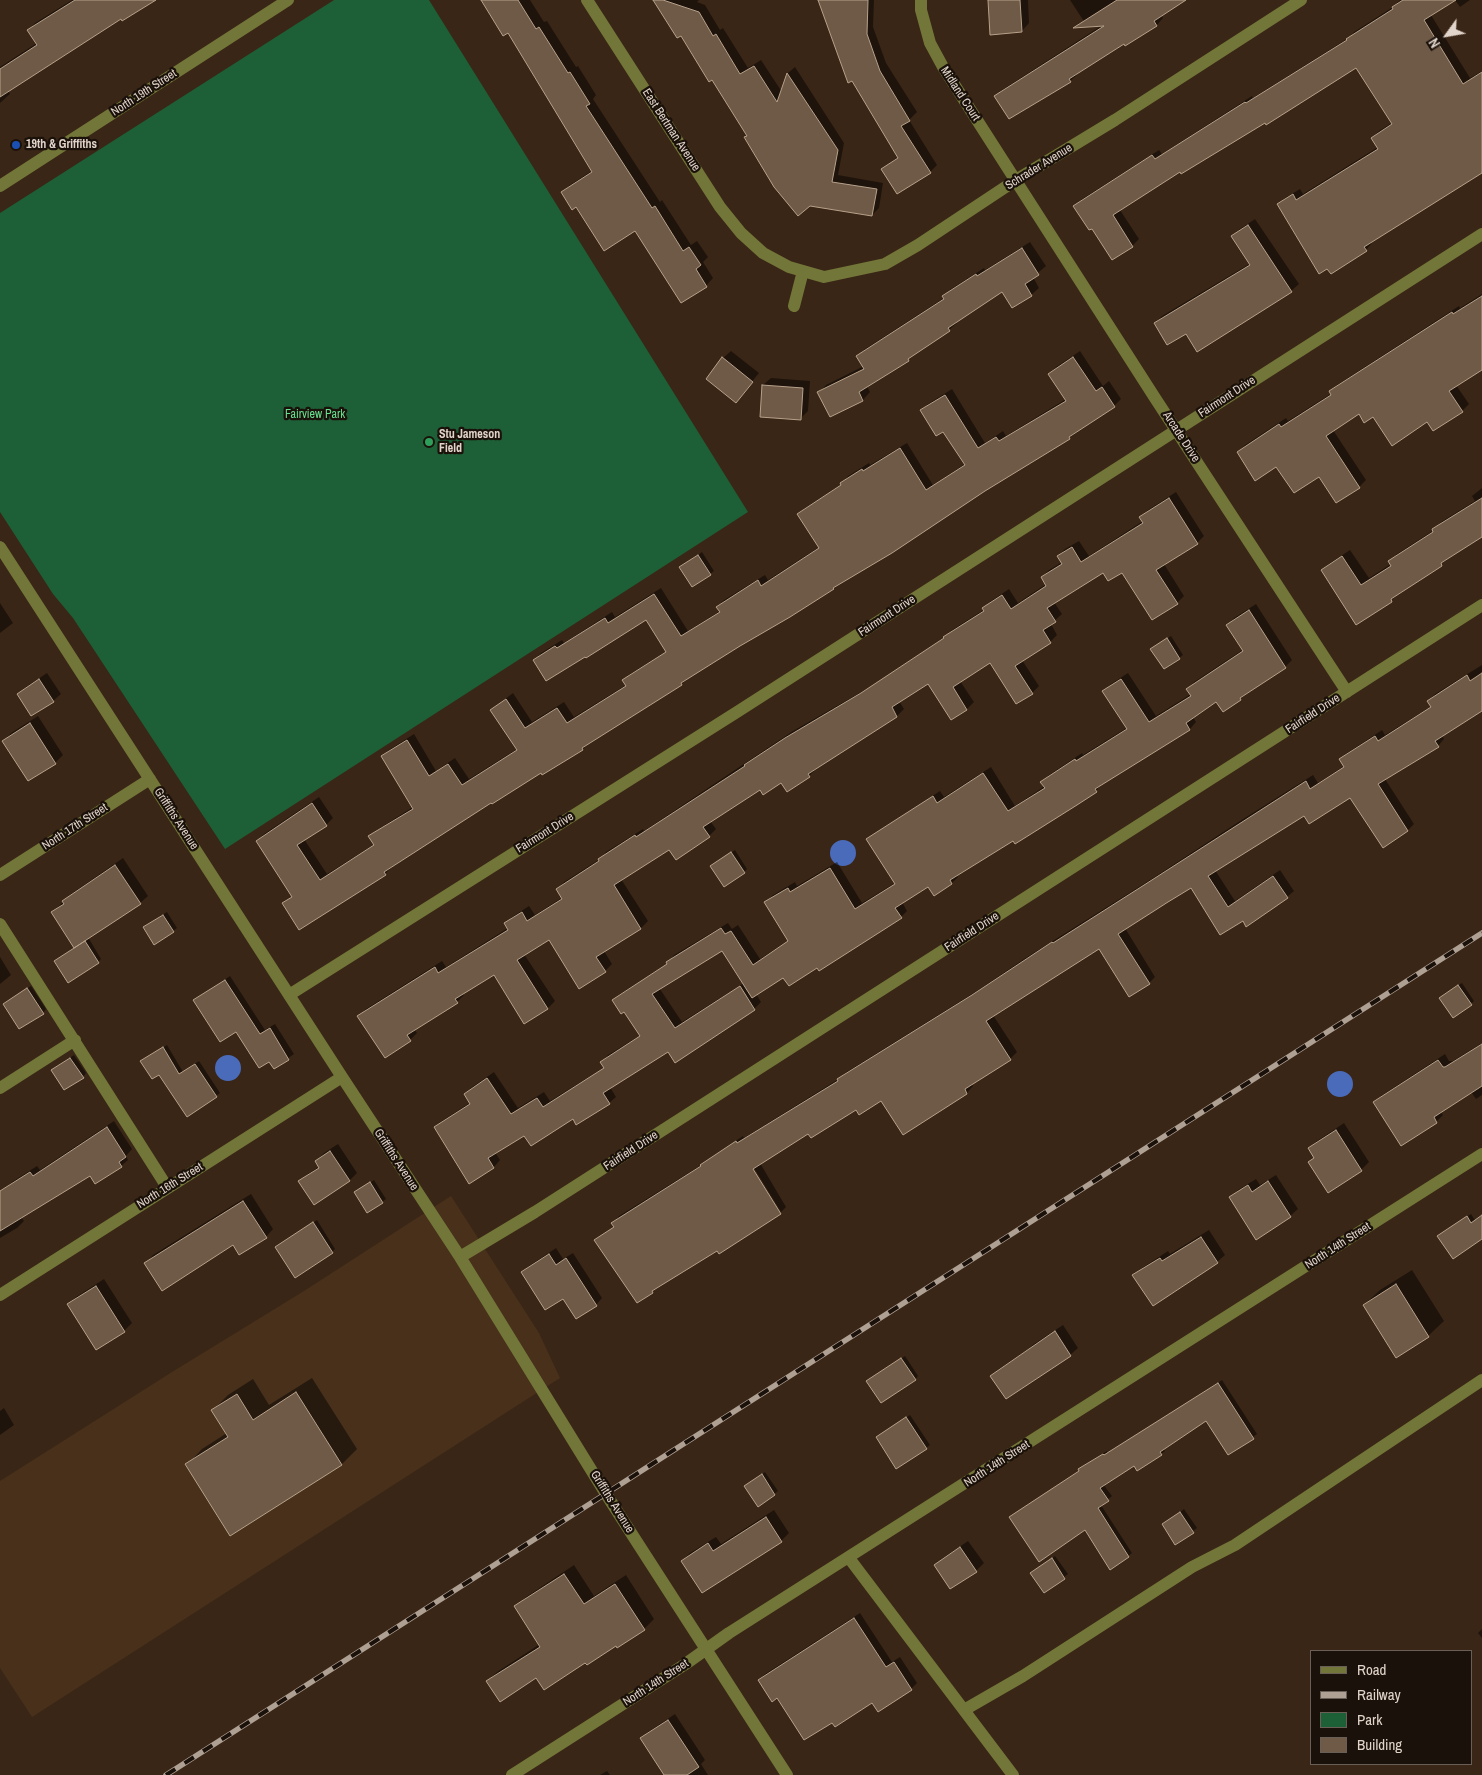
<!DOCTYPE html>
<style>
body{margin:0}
#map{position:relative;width:1482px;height:1775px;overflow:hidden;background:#3a2616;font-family:"Archivo Narrow",sans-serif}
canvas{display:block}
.legend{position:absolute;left:1310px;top:1650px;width:162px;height:115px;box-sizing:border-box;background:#1a110a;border:1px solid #6a5f57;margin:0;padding:6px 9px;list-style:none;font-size:15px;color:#e1d4ca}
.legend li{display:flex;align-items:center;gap:10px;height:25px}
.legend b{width:25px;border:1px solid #6a5f57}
.north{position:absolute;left:1422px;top:10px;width:50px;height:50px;-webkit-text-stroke:4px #1a110a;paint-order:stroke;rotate:238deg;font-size:14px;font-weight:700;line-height:20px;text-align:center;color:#e1d4ca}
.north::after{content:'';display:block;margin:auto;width:18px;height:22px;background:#e1d4ca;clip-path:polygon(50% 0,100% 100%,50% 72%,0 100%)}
</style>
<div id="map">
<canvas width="1482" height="1775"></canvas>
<ul class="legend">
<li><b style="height:6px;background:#727739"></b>Road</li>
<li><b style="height:6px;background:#afa094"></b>Railway</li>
<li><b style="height:14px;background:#1d5f36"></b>Park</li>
<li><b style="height:14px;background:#6e5a46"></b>Building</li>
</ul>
<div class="north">N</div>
</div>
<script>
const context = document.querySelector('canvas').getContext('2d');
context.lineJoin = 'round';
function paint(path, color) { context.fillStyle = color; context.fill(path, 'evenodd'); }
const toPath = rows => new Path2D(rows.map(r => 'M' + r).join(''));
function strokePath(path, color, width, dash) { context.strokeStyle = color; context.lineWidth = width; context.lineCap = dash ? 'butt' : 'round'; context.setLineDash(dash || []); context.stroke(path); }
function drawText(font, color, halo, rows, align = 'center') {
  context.font = font + ' "Archivo Narrow",sans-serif'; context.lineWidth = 4.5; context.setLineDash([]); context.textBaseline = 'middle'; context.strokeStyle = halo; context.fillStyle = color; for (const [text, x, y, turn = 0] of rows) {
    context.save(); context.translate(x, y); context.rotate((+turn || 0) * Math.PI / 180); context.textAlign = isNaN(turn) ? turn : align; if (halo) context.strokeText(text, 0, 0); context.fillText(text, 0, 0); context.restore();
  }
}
const built = toPath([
 [451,1196,539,1333,560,1378,32,1717,0,1668,0,1481,172,1372,304,1291]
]);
const green = toPath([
 [334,0,429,0,748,512,225,849,73,618,53,594,0,512,0,213]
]);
const water = toPath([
 '830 853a13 13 0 1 1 26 0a13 13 0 1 1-26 0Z',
 '215 1068a13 13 0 1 1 26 0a13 13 0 1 1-26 0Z',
 '1327 1084a13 13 0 1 1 26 0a13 13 0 1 1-26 0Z'
]);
const shadow = toPath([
 [72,0,154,0,121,18,8,90,10,94,0,103,0,67,37,43,29,30,35,23],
 [482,0,530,0,544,22,547,21,576,67,578,66,596,95,593,99,660,202,662,200,691,245,697,241,708,257,703,262,713,278,706,286,636,229,577,206,562,192,570,185,593,170,508,31],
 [656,0,699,0,697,2,705,5,720,30,723,28,748,68,761,60,782,92,788,73,795,67,844,143,838,175,883,183,879,208,872,215,748,135,713,78],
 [820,0,874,0,873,27,886,63,917,112,909,120,937,165,930,172,882,169,899,156],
 [989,0,1028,0,1029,23,1022,31],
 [1070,0,1184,0,1161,15,1163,18,1157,25,1125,44,1124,43,1076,73,1077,75,1070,81,996,96,1002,90,1104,24,1087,26],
 [1400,0,1454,0,1431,15,1470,78,1482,71,1482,171,1371,242,1372,243,1366,250,1279,204,1285,198,1300,189,1303,194,1378,147,1372,138,1379,131,1393,122,1357,66,1181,170,1120,210,1139,239,1132,246,1112,258,1092,227,1075,206,1082,199,1159,150,1162,154,1252,96,1253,98,1350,37,1354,32,1393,7],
 [1455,0,1470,0,1460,7],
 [1255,219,1299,284,1291,291,1198,351,1186,332,1155,323,1162,316,1251,263,1233,236,1240,229],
 [1030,242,1046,266,1033,277,1039,288,1031,295,1013,307,1003,291,956,321,957,323,949,330,916,352,908,360,867,386,870,392,863,400,830,415,819,392,826,385,864,366,858,356,865,349,944,298,944,296,951,289,984,268,985,270],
 [1482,294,1482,369,1456,385,1469,404,1462,411,1373,415,1359,413,1333,430,1366,480,1359,487,1319,475,1277,465,1238,452,1245,445,1286,418,1288,421,1332,393,1330,391,1337,385,1459,306,1460,308],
 [731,351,759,373,736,401,723,358],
 [1080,351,1103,386,1109,381,1121,399,1114,406,1069,438,839,583,834,588,789,616,740,645,688,677,682,684,588,743,583,749,542,774,541,771,491,801,392,867,385,874,299,928,284,903,293,896,257,841,264,834,319,797,333,818,326,825,304,839,327,874,375,844,370,837,377,830,413,807,382,756,389,750,414,734,436,771,455,758,469,779,517,749,491,710,513,693,532,722,564,702,574,717,626,685,624,681,630,674,667,651,647,618,535,660,541,653,562,640,564,643,612,612,615,617,661,588,688,631,720,611,717,607,724,600,765,575,768,580,819,547,798,514,805,508,842,484,848,476,869,463,870,465,907,443,933,485,965,464,943,430,922,410,928,404,952,389,985,443,1003,431,1006,436,1066,399,1050,374,1056,367],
 [771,378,810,381,808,411,800,419,763,385],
 [1482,488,1482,535,1398,593,1391,601,1322,570,1330,563,1350,550,1369,578,1391,564,1390,562,1397,554,1434,530,1441,522,1475,501,1472,496],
 [1176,492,1204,536,1197,543,1164,564,1184,596,1177,603,1122,571,1103,571,1054,602,1062,614,1051,624,1057,635,1050,642,1022,660,1039,686,1032,693,990,661,960,681,974,702,967,709,951,718,928,682,899,701,904,709,897,716,815,768,816,769,809,776,781,782,760,788,710,821,716,829,709,836,670,848,621,879,648,921,641,928,604,951,612,964,605,971,549,938,524,954,555,1001,548,1008,524,1022,494,973,462,993,464,995,457,1002,414,1029,417,1033,410,1040,359,1016,366,1009,442,961,446,967,508,928,505,924,512,917,529,906,535,915,563,897,557,889,564,882,600,859,606,852,643,829,644,831,793,731,870,687,945,637,952,630,985,609,984,608,991,601,1009,589,1018,603,1046,584,1042,577,1049,570,1062,562,1058,556,1065,549,1079,541,1089,556,1143,521,1141,517,1148,510],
 [702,552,714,571,693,586,681,567],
 [0,603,13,623,0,633],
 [1256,604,1292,660,1285,667,1247,692,1240,699,1217,701,1193,717,1196,722,1190,729,1102,783,1096,791,957,875,958,877,952,883,929,885,902,902,907,911,901,917,817,966,783,976,756,994,761,1002,754,1009,675,1061,669,1051,610,1087,616,1097,609,1103,524,1134,495,1152,500,1160,494,1167,470,1182,435,1127,442,1121,471,1102,465,1094,472,1087,494,1072,518,1108,544,1092,550,1101,605,1067,602,1062,608,1055,641,1035,625,1010,613,1000,620,994,668,963,674,955,728,923,732,929,738,925,760,959,789,940,766,902,773,895,795,882,797,886,837,862,862,903,895,883,868,840,875,833,940,791,944,797,991,767,1015,806,1045,786,1042,782,1049,775,1082,753,1083,755,1128,727,1104,691,1111,684,1128,673,1156,716,1191,694,1188,689,1194,682,1244,649,1228,625,1234,618],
 [722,949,744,983,682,1022,660,989],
 [1171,636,1183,655,1165,668,1152,649],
 [1482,665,1482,713,1481,710,1442,735,1444,739,1438,746,1385,779,1414,824,1408,830,1383,846,1351,796,1304,814,1215,870,1235,901,1280,870,1294,891,1287,897,1243,919,1191,887,1125,928,1155,977,1149,983,1099,947,993,1015,1017,1052,1010,1059,972,1083,973,1086,967,1093,903,1133,881,1099,856,1108,809,1132,760,1163,786,1207,781,1212,751,1163,718,1250,657,1286,652,1292,596,1240,615,1226,613,1223,619,1216,703,1164,709,1159,743,1136,744,1138,837,1080,845,1073,980,989,1024,959,1150,880,1240,821,1313,775,1318,783,1344,766,1340,759,1347,753,1382,730,1385,735,1432,706,1428,701,1435,694],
 [47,673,61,694,53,701,18,694,26,687],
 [38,716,63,755,55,763,28,779,4,741,11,733],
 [735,850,747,869,744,872,712,866],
 [123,858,148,896,140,903,88,937,101,959,98,962,56,961,75,947,53,912,71,894],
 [167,912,177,928,173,931,148,924],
 [0,957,11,975,0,984],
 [230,976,265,1030,275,1024,294,1054,274,1068,269,1060,236,1030,194,1000],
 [1462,983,1474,1001,1471,1004,1444,994],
 [31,986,46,1009,43,1013,8,1001],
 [1482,1043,1482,1095,1476,1099,1471,1092,1440,1111,1443,1115,1436,1122,1375,1102,1381,1096,1445,1054,1449,1061,1453,1061],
 [167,1045,183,1072,199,1061,220,1093,188,1116,159,1073,142,1061],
 [74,1055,86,1073,83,1077,56,1067],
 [114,1121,132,1149,126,1156,128,1160,121,1166,91,1174,60,1194,59,1193,21,1217,24,1221,17,1228,0,1238,0,1194,12,1182,37,1166,40,1170],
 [1344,1123,1369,1162,1361,1170,1310,1162,1315,1157,1309,1148,1317,1141],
 [338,1144,357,1173,349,1181,300,1182,308,1174,320,1166,316,1161,324,1153],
 [1276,1175,1298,1209,1290,1216,1231,1198,1238,1190,1256,1179,1260,1185],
 [374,1180,386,1199,382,1202,356,1192],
 [251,1194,273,1229,266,1237,146,1263,153,1255],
 [1471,1214,1482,1231,1482,1238,1442,1233],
 [317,1220,335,1249,332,1252,276,1247],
 [1209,1230,1225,1255,1217,1262,1134,1276,1142,1268,1168,1251,1170,1254],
 [556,1248,563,1259,573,1253,602,1298,596,1305,563,1297,522,1272,529,1266],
 [1412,1270,1444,1321,1428,1336,1364,1305,1380,1290],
 [104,1279,132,1323,124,1331,69,1304,76,1297],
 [1063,1325,1078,1348,1070,1355,992,1376,999,1369,1027,1350,1034,1344],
 [905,1356,918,1376,915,1380,868,1381],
 [312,1378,357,1449,342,1464,187,1465,202,1449,227,1433,213,1410,228,1395,253,1379,269,1405],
 [1222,1380,1257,1434,1229,1454,1207,1420,1163,1448,1165,1451,1161,1454,1137,1470,1134,1465,1103,1484,1112,1496,1101,1505,1132,1553,1128,1556,1085,1528,1011,1517,1080,1470,1083,1466,1107,1451,1108,1453],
 [4,1408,14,1425,0,1435,0,1411],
 [910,1415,930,1445,926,1448,877,1437],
 [765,1472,778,1491,774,1494,746,1486],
 [1184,1509,1197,1528,1176,1543,1163,1524],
 [774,1510,789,1533,781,1541,682,1561,690,1553,716,1537,721,1544],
 [968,1541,984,1563,976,1571,935,1565,943,1558],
 [1055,1556,1068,1574,1044,1592,1032,1573],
 [574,1565,594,1596,626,1575,654,1619,644,1629,586,1661,537,1676,487,1681,497,1672,540,1644,516,1607,526,1597],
 [860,1613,892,1662,900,1657,917,1683,911,1689,873,1702,832,1721,778,1696,759,1680,765,1674],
 [1482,1629,1482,1638,1478,1633],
 [675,1714,705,1760,701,1764,708,1775,666,1775,641,1738,648,1732],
 [607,1771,610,1775,600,1775]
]);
const building = toPath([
 [75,0,156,0,122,21,121,19,0,97,0,69,37,45,27,30,75,0],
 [481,0,518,0,536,29,539,27,568,73,570,72,590,104,586,106,652,208,655,206,683,251,689,247,701,265,696,269,707,287,681,303,635,231,604,251,576,207,572,210,561,192,592,172,508,33,503,36,481,0],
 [653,0,663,0,699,12,713,36,716,34,740,74,754,66,777,102,787,73,838,150,832,182,877,189,872,216,810,206,798,216,774,187,744,137,747,136,712,80,709,82,681,36,677,38,653,0],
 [818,0,868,0,867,34,880,71,910,121,901,126,931,173,897,194,881,169,898,158,852,81,848,83,818,0],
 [988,0,1020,0,1022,32,990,35,988,0],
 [1117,0,1186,0,1154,21,1157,26,1125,46,1124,44,1069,79,1071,82,1009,119,994,96,1104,26,1073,28,1117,0],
 [1403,0,1456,0,1424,20,1463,84,1482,72,1482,173,1364,247,1367,251,1331,274,1327,269,1319,274,1277,204,1293,194,1296,200,1378,149,1371,138,1392,124,1356,68,1266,125,1265,123,1181,174,1180,172,1113,215,1133,247,1112,260,1092,229,1089,230,1073,206,1152,155,1155,159,1245,102,1246,103,1347,40,1346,39,1393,9,1392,7,1403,0],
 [1248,225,1292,292,1197,352,1186,334,1167,345,1154,323,1250,265,1231,236,1248,225],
 [1022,248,1039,275,1025,284,1032,296,1012,308,1002,292,948,328,950,331,908,359,909,361,859,392,863,401,830,417,817,392,864,369,856,356,944,299,942,296,976,274,977,276,1022,248],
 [1482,296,1482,370,1449,391,1463,412,1433,431,1427,422,1392,446,1373,417,1364,423,1359,414,1326,436,1360,488,1336,503,1319,477,1294,493,1276,467,1255,481,1237,452,1279,424,1281,427,1331,395,1329,391,1452,312,1453,314,1482,296],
 [722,357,753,382,736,403,706,379,722,357],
 [1073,357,1096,391,1102,387,1115,407,1069,437,1070,439,985,491,892,553,833,588,834,589,790,617,740,646,681,683,682,685,582,748,583,750,542,775,541,773,492,804,491,803,384,872,386,875,299,930,282,903,292,897,256,841,312,803,327,826,297,845,320,880,374,845,368,836,413,809,381,756,407,740,429,776,448,764,462,785,517,750,490,710,506,699,525,728,557,708,567,723,626,686,622,680,666,652,646,620,586,658,585,657,546,681,533,660,555,646,557,648,605,618,608,623,654,594,681,636,720,612,716,607,758,580,761,586,819,548,797,514,841,485,840,483,862,469,863,471,900,448,926,490,965,465,943,432,936,436,920,410,945,395,978,448,996,437,999,441,1066,401,1048,374,1073,357],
 [762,385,803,388,801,420,760,417,762,385],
 [1169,498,1198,544,1156,570,1178,604,1152,620,1122,573,1108,581,1103,573,1047,608,1056,622,1043,630,1051,643,1015,666,1033,694,1016,704,990,663,953,687,967,710,951,720,928,684,892,707,897,717,808,774,810,777,787,792,781,783,763,795,760,790,703,827,710,837,676,860,669,850,614,885,641,929,596,957,606,972,579,989,549,940,517,960,548,1009,524,1024,494,975,455,999,458,1003,407,1035,411,1041,385,1058,357,1016,435,967,438,973,508,930,504,923,522,912,527,921,562,899,556,889,599,861,598,859,635,835,636,837,745,766,744,765,785,738,861,693,944,638,943,637,984,611,982,608,1002,595,1011,609,1046,586,1041,577,1062,564,1057,556,1072,547,1081,562,1143,523,1139,517,1169,498],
 [1482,498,1482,537,1441,563,1442,566,1391,599,1392,602,1356,625,1321,570,1342,556,1361,585,1391,566,1388,561,1433,532,1432,529,1482,498],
 [698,555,711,575,692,587,679,567,698,555],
 [1249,610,1286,668,1240,698,1241,700,1223,712,1216,702,1186,723,1190,730,1095,789,1097,792,1077,805,1015,844,1013,841,950,880,952,884,934,896,928,887,895,908,902,918,819,971,817,968,789,986,783,978,752,998,722,951,652,994,675,1028,740,986,755,1010,675,1063,668,1052,603,1093,610,1104,576,1125,573,1119,531,1146,524,1136,488,1158,494,1168,469,1184,434,1127,470,1104,464,1094,487,1078,511,1114,537,1098,543,1107,604,1068,600,1062,640,1036,624,1012,621,1014,612,1000,667,964,666,962,721,928,725,934,731,931,753,965,788,941,764,902,788,888,790,892,830,868,855,909,895,884,866,839,933,796,937,803,983,773,1008,811,1045,788,1040,782,1075,759,1076,761,1127,729,1102,691,1121,679,1149,722,1191,696,1186,689,1243,651,1226,625,1249,610],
 [1167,638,1180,659,1164,669,1150,649,1167,638],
 [1482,673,1482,711,1435,741,1439,747,1378,784,1408,831,1383,848,1350,798,1309,824,1304,816,1208,876,1228,907,1273,876,1288,898,1246,927,1243,921,1220,935,1191,888,1168,902,1118,934,1150,984,1129,997,1099,949,986,1021,1011,1060,965,1089,967,1094,903,1135,881,1101,859,1115,856,1110,811,1138,808,1134,753,1169,781,1214,719,1254,717,1251,652,1291,653,1293,637,1303,594,1240,614,1227,611,1223,701,1166,700,1165,736,1141,737,1143,838,1081,837,1079,972,995,1052,942,1053,943,1141,887,1306,781,1310,789,1344,767,1339,759,1375,736,1378,741,1431,707,1427,701,1467,675,1470,681,1482,673],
 [39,679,54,702,31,716,17,694,39,679],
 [30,723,56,764,28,781,2,741,30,723],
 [731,852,745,873,724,887,710,866,731,852],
 [115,865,141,904,74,948,51,912,64,904,62,901,115,865],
 [163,915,174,932,154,945,143,927,163,915],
 [85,941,99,963,68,983,54,961,85,941],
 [225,980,260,1034,270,1028,289,1060,274,1069,269,1062,259,1068,236,1032,220,1042,193,1000,225,980],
 [1458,985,1472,1005,1453,1018,1439,998,1458,985],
 [27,988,44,1014,19,1029,3,1004,27,988],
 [1482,1044,1482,1086,1434,1117,1437,1123,1401,1146,1373,1102,1438,1060,1443,1067,1445,1067,1482,1044],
 [163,1047,179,1074,195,1064,217,1097,187,1117,159,1075,152,1079,140,1061,163,1047],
 [70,1058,84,1078,64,1090,51,1070,70,1058],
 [107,1127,126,1157,119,1162,122,1167,95,1184,90,1176,0,1231,0,1191,30,1172,33,1176,107,1127],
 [1336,1130,1362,1171,1328,1193,1308,1162,1314,1158,1308,1148,1336,1130],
 [330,1151,350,1181,314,1205,298,1181,319,1168,315,1161,330,1151],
 [1268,1181,1291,1217,1256,1240,1229,1197,1248,1185,1252,1192,1268,1181],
 [370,1182,383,1203,367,1213,354,1192,370,1182],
 [243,1201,267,1238,239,1255,233,1245,162,1291,144,1263,243,1201],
 [1482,1215,1482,1239,1453,1259,1437,1236,1467,1216,1471,1223,1482,1215],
 [313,1222,333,1253,295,1278,275,1247,313,1222],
 [1201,1237,1218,1263,1153,1306,1132,1275,1160,1258,1162,1261,1201,1237],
 [549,1254,556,1265,566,1258,597,1306,576,1319,563,1299,545,1310,521,1272,549,1254],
 [1396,1284,1429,1337,1396,1358,1363,1305,1396,1284],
 [96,1286,125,1332,96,1350,67,1304,96,1286],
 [1055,1331,1071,1356,1006,1399,990,1376,1055,1331],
 [901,1358,916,1380,881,1403,866,1381,901,1358],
 [1218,1383,1254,1439,1228,1455,1206,1421,1160,1452,1162,1455,1137,1471,1134,1466,1100,1488,1109,1501,1098,1508,1129,1557,1110,1570,1085,1530,1039,1562,1009,1517,1079,1471,1078,1469,1103,1454,1104,1455,1218,1383],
 [296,1392,342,1465,230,1536,185,1464,228,1437,211,1410,237,1394,253,1420,296,1392],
 [906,1417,927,1449,896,1469,876,1437,906,1417],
 [762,1474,775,1495,758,1507,744,1486,762,1474],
 [1180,1512,1194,1533,1175,1545,1162,1524,1180,1512],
 [766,1517,782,1542,702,1593,681,1561,708,1543,713,1551,766,1517],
 [960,1547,977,1572,950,1589,934,1565,960,1547],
 [1052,1558,1065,1579,1044,1593,1030,1573,1052,1558],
 [564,1574,584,1604,615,1584,645,1630,617,1648,616,1646,587,1665,585,1663,544,1690,536,1678,500,1702,486,1681,540,1647,514,1606,564,1574],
 [854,1618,886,1667,894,1662,912,1690,878,1712,872,1703,835,1727,832,1723,804,1740,777,1698,772,1702,758,1680,854,1618],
 [668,1720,699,1767,687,1775,664,1775,640,1738,668,1720]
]);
const minor = toPath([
 [587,0,720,207,741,233,763,253,789,267,824,277,885,264,918,245,1016,180,1115,120,1301,0],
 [921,0,921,10,930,43,943,67,1155,398,1347,692],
 [0,186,288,0],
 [794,306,803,271],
 [0,547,342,1077,460,1257,606,1494,787,1775],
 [0,875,150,779],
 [0,924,167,1187],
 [289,995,737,712,1482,234],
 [0,1088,75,1040],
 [460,1257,535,1212,1482,605],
 [0,1295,342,1077],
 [849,1558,1013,1775],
 [964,1710,1023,1676,1192,1567,1235,1545,1482,1380],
 [512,1775,684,1665,729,1633,1482,1154]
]);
const rail = toPath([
 [166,1775,1482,933]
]);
const markers = [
 [16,145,5,"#1a4fb4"],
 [429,442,5,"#2e9e5b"]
];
const streetNames = [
 ["North 19th Street",144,93,-33],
 ["Midland Court",960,94,57],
 ["East Bertman Avenue",671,130,57],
 ["Schrader Avenue",1039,167,-32],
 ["Fairmont Drive",1227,397,-33],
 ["Arcade Drive",1181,437,57],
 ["Fairmont Drive",887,616,-33],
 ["Fairfield Drive",1313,714,-33],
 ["Griffiths Avenue",176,819,57],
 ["North 17th Street",75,827,-33],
 ["Fairmont Drive",545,833,-32],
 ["Fairfield Drive",972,932,-33],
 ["Fairfield Drive",631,1151,-33],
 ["Griffiths Avenue",396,1160,57],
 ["North 16th Street",170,1186,-32],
 ["North 14th Street",1338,1246,-33],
 ["North 14th Street",997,1464,-33],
 ["Griffiths Avenue",612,1502,58],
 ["North 14th Street",656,1683,-33]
];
const poiNames = [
 ["19th & Griffiths",26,145],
 ["Stu Jameson",439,435],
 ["Field",439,449]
];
const parkNames = [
 ["Fairview Park",315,415]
];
paint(built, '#48301b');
paint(green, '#1d5f36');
paint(water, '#496bba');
paint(shadow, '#0007');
paint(building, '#6e5a46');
strokePath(building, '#b7a18b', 1);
strokePath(minor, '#727739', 12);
strokePath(rail, '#afa094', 5.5);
strokePath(rail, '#1a110a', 4, [11]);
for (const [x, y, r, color] of markers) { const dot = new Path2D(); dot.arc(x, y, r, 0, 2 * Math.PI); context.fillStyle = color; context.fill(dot); strokePath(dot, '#1a110a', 2); }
drawText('12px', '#e1d4ca', '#1a110a', streetNames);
drawText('bold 12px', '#e1d4ca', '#1a110a', poiNames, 'left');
drawText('12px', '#66e190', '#1a110a', parkNames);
</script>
